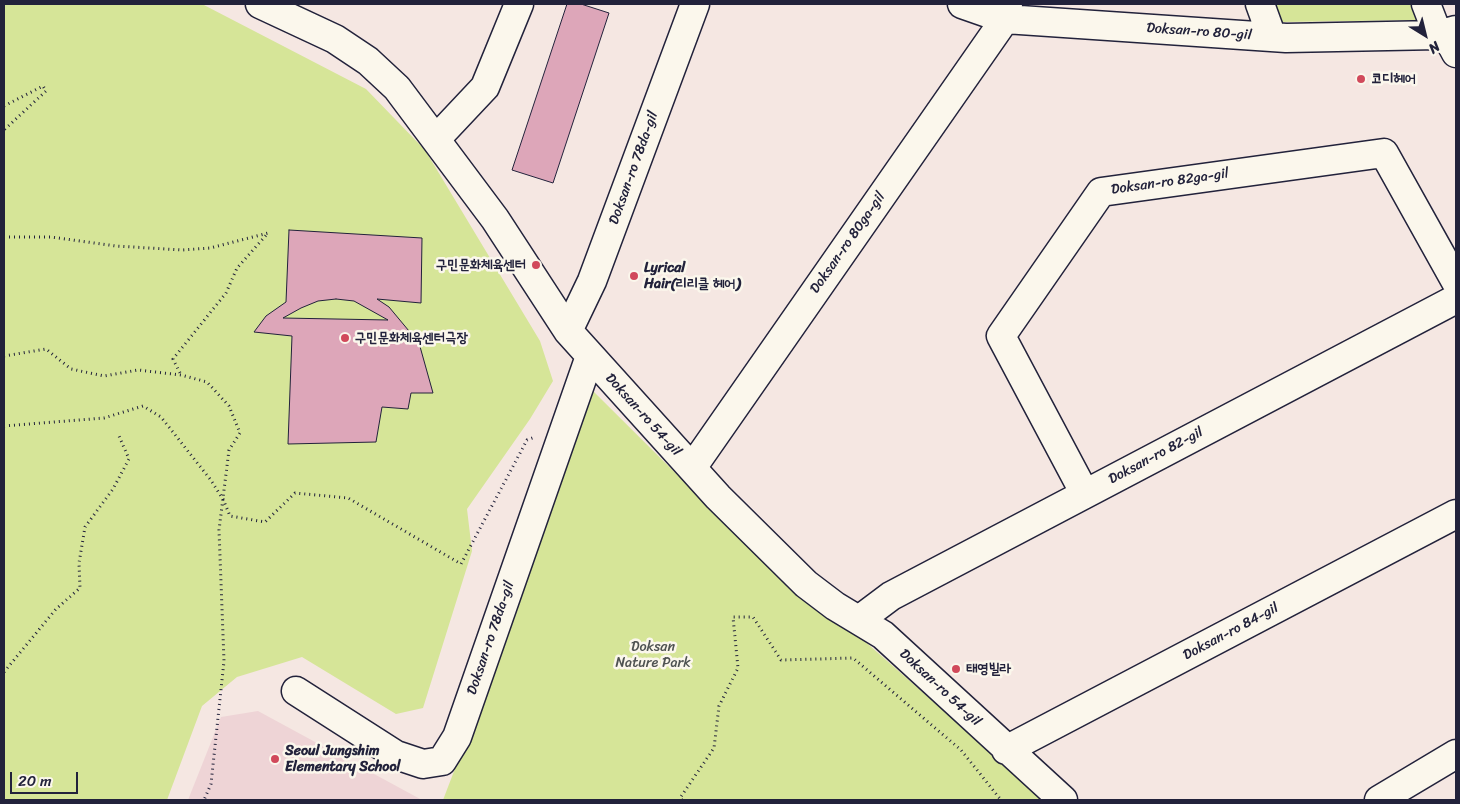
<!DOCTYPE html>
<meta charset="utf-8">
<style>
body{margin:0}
#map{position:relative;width:1460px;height:804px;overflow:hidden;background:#f5e7e2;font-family:Sriracha,sans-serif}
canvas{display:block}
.frame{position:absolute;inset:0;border:5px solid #22223b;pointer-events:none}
.north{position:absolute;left:1400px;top:10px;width:50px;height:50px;-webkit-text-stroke:4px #fbf7ec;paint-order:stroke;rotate:144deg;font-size:14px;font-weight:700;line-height:20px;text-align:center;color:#22223b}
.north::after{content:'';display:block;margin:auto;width:18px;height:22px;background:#22223b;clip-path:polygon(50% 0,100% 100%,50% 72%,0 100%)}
.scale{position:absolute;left:10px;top:772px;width:68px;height:22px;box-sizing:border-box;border:2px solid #22223b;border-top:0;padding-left:6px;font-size:15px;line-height:18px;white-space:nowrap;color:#22223b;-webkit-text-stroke:4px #fbf7ec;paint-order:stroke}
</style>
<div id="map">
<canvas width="1460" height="804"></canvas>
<div class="frame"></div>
<div class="north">N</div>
<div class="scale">20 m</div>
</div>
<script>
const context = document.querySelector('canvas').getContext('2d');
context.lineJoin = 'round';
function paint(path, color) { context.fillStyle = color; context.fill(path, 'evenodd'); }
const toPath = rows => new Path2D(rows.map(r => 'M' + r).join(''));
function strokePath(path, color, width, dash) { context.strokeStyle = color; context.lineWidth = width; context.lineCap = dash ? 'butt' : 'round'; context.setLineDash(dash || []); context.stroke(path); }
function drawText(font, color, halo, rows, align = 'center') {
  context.font = font + ' Sriracha,"Poor Story",sans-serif'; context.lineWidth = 5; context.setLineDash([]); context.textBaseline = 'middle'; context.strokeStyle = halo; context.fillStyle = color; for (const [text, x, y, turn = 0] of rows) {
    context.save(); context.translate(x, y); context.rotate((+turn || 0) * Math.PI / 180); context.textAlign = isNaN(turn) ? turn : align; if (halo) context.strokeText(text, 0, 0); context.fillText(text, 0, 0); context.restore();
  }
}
const built = toPath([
 [258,711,422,800,188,800,221,717]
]);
const green = toPath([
 [4,4,202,4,366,89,425,150,540,341,553,381,530,419,467,509,472,551,423,708,396,714,302,657,237,677,202,706,167,800,4,800],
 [1274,4,1415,4,1422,20,1282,22],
 [591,389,789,586,852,630,1045,800,443,800,531,570]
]);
const building = toPath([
 [567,4,581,4,609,13,553,183,512,170,567,4],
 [289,230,422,238,421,303,377,299,389,307,419,343,433,393,411,393,408,409,382,407,376,442,288,444,292,336,254,332,266,316,286,302,289,230],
 [336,299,354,301,388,320,283,318,301,308,318,301,336,299]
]);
const path = toPath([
 [4,106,43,86,46,91,4,130],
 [4,237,51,237,116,246,182,250,210,248,268,233,237,268,226,293,173,359,181,375],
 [4,356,46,349,71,369,104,376,138,370,181,375,207,382,229,406,240,433,229,450,219,530,224,661,211,784,204,800],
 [4,426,104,418,143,406,161,417,210,479,223,499,230,516,265,522,295,493,348,498,461,564,527,440,535,437],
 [4,672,56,609,80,588,79,563,85,527,113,489,129,459,119,436],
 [682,800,680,798,714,748,719,706,738,668,733,617,753,617,781,660,853,658,961,750,1001,800]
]);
const minor = toPath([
 [260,4,335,39,368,61,397,88,495,219,568,331,718,497,806,584,835,606,883,635,1063,800],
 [962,4,1005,19,1286,38,1438,35,1456,30],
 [1260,4,1272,37],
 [1426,4,1438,35,1449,40,1456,53],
 [437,138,485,87,519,4],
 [568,331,592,281,695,4],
 [692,468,1005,19,1008,4],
 [1085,494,1001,336,1101,192,1384,153,1456,282],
 [859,620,891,596,1456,299],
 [296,691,396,755,423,764,442,761,457,737,590,356],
 [1006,750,1456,514],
 [1379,800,1456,754]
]);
const markers = [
 [1361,79,5,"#d1495b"],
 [536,265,5,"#d1495b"],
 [634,276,5,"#d1495b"],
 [345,338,5,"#d1495b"],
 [956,669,5,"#d1495b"],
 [275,759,5,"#d1495b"]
];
const streetNames = [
 ["Doksan-ro 80-gil",1199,32,4],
 ["Doksan-ro 78da-gil",634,168,-70],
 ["Doksan-ro 82ga-gil",1170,182,-8],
 ["Doksan-ro 80ga-gil",848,243,-55],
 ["Doksan-ro 54-gil",643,415,48],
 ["Doksan-ro 82-gil",1156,456,-28],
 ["Doksan-ro 84-gil",1231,632,-28],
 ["Doksan-ro 78da-gil",491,638,-71],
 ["Doksan-ro 54-gil",940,688,43]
];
const poiNames = [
 ["코디헤어",1371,79],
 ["구민문화체육센터",526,265,"right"],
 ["Lyrical",644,268],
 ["Hair(리리클 헤어)",644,284],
 ["구민문화체육센터극장",355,338],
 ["태영빌라",966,669],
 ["Seoul Jungshim",285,751],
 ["Elementary School",285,767]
];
const parkNames = [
 ["Doksan",653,647],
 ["Nature Park",653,663]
];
paint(built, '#eed4d6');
paint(green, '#d6e598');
paint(building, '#dda6b9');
strokePath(building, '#22223b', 1);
strokePath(minor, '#22223b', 31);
strokePath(path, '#22223b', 3, [1, 4]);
strokePath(minor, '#fbf7ec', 28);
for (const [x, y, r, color] of markers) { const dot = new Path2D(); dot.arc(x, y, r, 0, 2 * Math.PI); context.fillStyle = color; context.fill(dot); strokePath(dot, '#fbf7ec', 2); }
drawText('14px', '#22223b', '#fbf7ec', streetNames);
drawText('bold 14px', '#22223b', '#fbf7ec', poiNames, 'left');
drawText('14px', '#4f5352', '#fbf7ec', parkNames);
</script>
